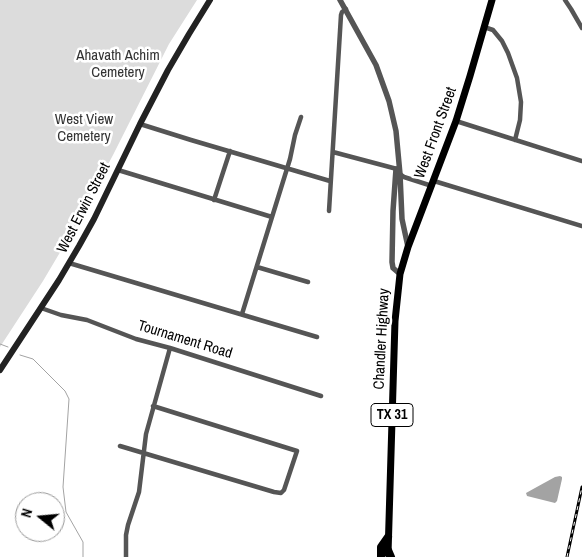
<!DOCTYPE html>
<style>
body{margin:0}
#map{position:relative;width:582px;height:557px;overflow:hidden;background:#fff;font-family:"Archivo Narrow",sans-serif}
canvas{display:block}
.north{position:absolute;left:15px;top:492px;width:50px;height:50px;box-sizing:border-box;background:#fff;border:1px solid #999;border-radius:50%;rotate:287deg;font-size:14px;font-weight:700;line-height:20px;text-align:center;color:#000}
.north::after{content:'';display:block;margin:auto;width:18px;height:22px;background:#000;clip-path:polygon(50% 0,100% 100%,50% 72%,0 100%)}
</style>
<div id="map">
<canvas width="582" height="557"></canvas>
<div class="north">N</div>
</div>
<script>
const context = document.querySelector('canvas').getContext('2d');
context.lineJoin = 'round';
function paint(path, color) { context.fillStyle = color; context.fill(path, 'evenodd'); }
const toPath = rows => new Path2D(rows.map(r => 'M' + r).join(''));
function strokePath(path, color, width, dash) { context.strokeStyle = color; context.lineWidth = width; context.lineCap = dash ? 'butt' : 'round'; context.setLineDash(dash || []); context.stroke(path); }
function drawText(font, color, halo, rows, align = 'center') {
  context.font = font + ' "Archivo Narrow",sans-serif'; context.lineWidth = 5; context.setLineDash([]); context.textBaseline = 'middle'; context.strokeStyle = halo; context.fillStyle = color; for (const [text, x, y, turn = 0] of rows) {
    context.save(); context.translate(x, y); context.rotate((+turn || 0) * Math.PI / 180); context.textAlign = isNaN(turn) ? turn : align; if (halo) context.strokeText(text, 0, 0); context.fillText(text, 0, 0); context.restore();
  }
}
const green = toPath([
 [0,0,197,0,169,44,113,155,75,227,43,281,0,347]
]);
const water = toPath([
 [560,476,562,477,562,479,557,501,555,503,527,496,526,493,535,488,555,477]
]);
const stream = toPath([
 [0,344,8,347],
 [20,355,33,359,65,391,69,399,63,487,66,512,83,542,83,557]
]);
const minor = toPath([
 [565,0,571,9,582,28],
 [484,27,493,30,502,41,508,53,517,78,521,102,520,120,515,140],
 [456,121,582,161],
 [140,124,191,140,330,181],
 [333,152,397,169],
 [118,170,272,217],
 [400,174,404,177,432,186],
 [434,181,582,226],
 [214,200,230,151],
 [329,211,341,15,342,12,346,9],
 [69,263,317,337],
 [257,267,308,282],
 [41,308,61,315,87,320,136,339,170,348,321,396],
 [242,314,290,159,295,135,301,117],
 [120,446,274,492,281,493,284,490,297,451,153,406],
 [126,557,126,535,128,525,139,492,146,434,170,348]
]);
const tertiary = toPath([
 [340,0,376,65,389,101,396,131,400,174,402,219,408,247],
 [396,169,393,211,392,262,393,268,400,274]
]);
const secondary = toPath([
 [0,370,59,280,79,246,94,219,140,124,168,70,189,34,210,0]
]);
const primary = toPath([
 [388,554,395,321,400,274,408,247,456,121,470,76,492,0]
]);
const trunk = toPath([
 [388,550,391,557],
 [381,557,381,547,388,537]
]);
const rail = toPath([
 [567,557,582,487]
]);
const shields = [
 [392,415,42]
];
const shieldNames = [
 ["TX 31",392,415]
];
const parkNames = [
 ["Ahavath Achim",118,56],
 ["Cemetery",118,73],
 ["West View",84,120],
 ["Cemetery",84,137]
];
const streetNames = [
 ["West Front Street",436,133,-70],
 ["West Erwin Street",84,208,-63],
 ["Chandler Highway",382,339,-87],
 ["Tournament Road",185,340,17]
];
paint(green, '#dcdcdc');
paint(water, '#a3a3a3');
strokePath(stream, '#a3a3a3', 1);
strokePath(minor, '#555', 4.5);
strokePath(tertiary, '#555', 5.5);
strokePath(secondary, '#222', 6);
strokePath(primary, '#000', 7);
strokePath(trunk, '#000', 8);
strokePath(rail, '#000', 3);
strokePath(rail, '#fff', 1, [4]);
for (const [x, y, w] of shields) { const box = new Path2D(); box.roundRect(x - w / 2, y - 11.5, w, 23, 4); context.fillStyle = '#fff'; context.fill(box); strokePath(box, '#000', 1); }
drawText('bold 14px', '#000', null, shieldNames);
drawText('15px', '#333', '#fff', parkNames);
drawText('15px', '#000', '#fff', streetNames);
</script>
